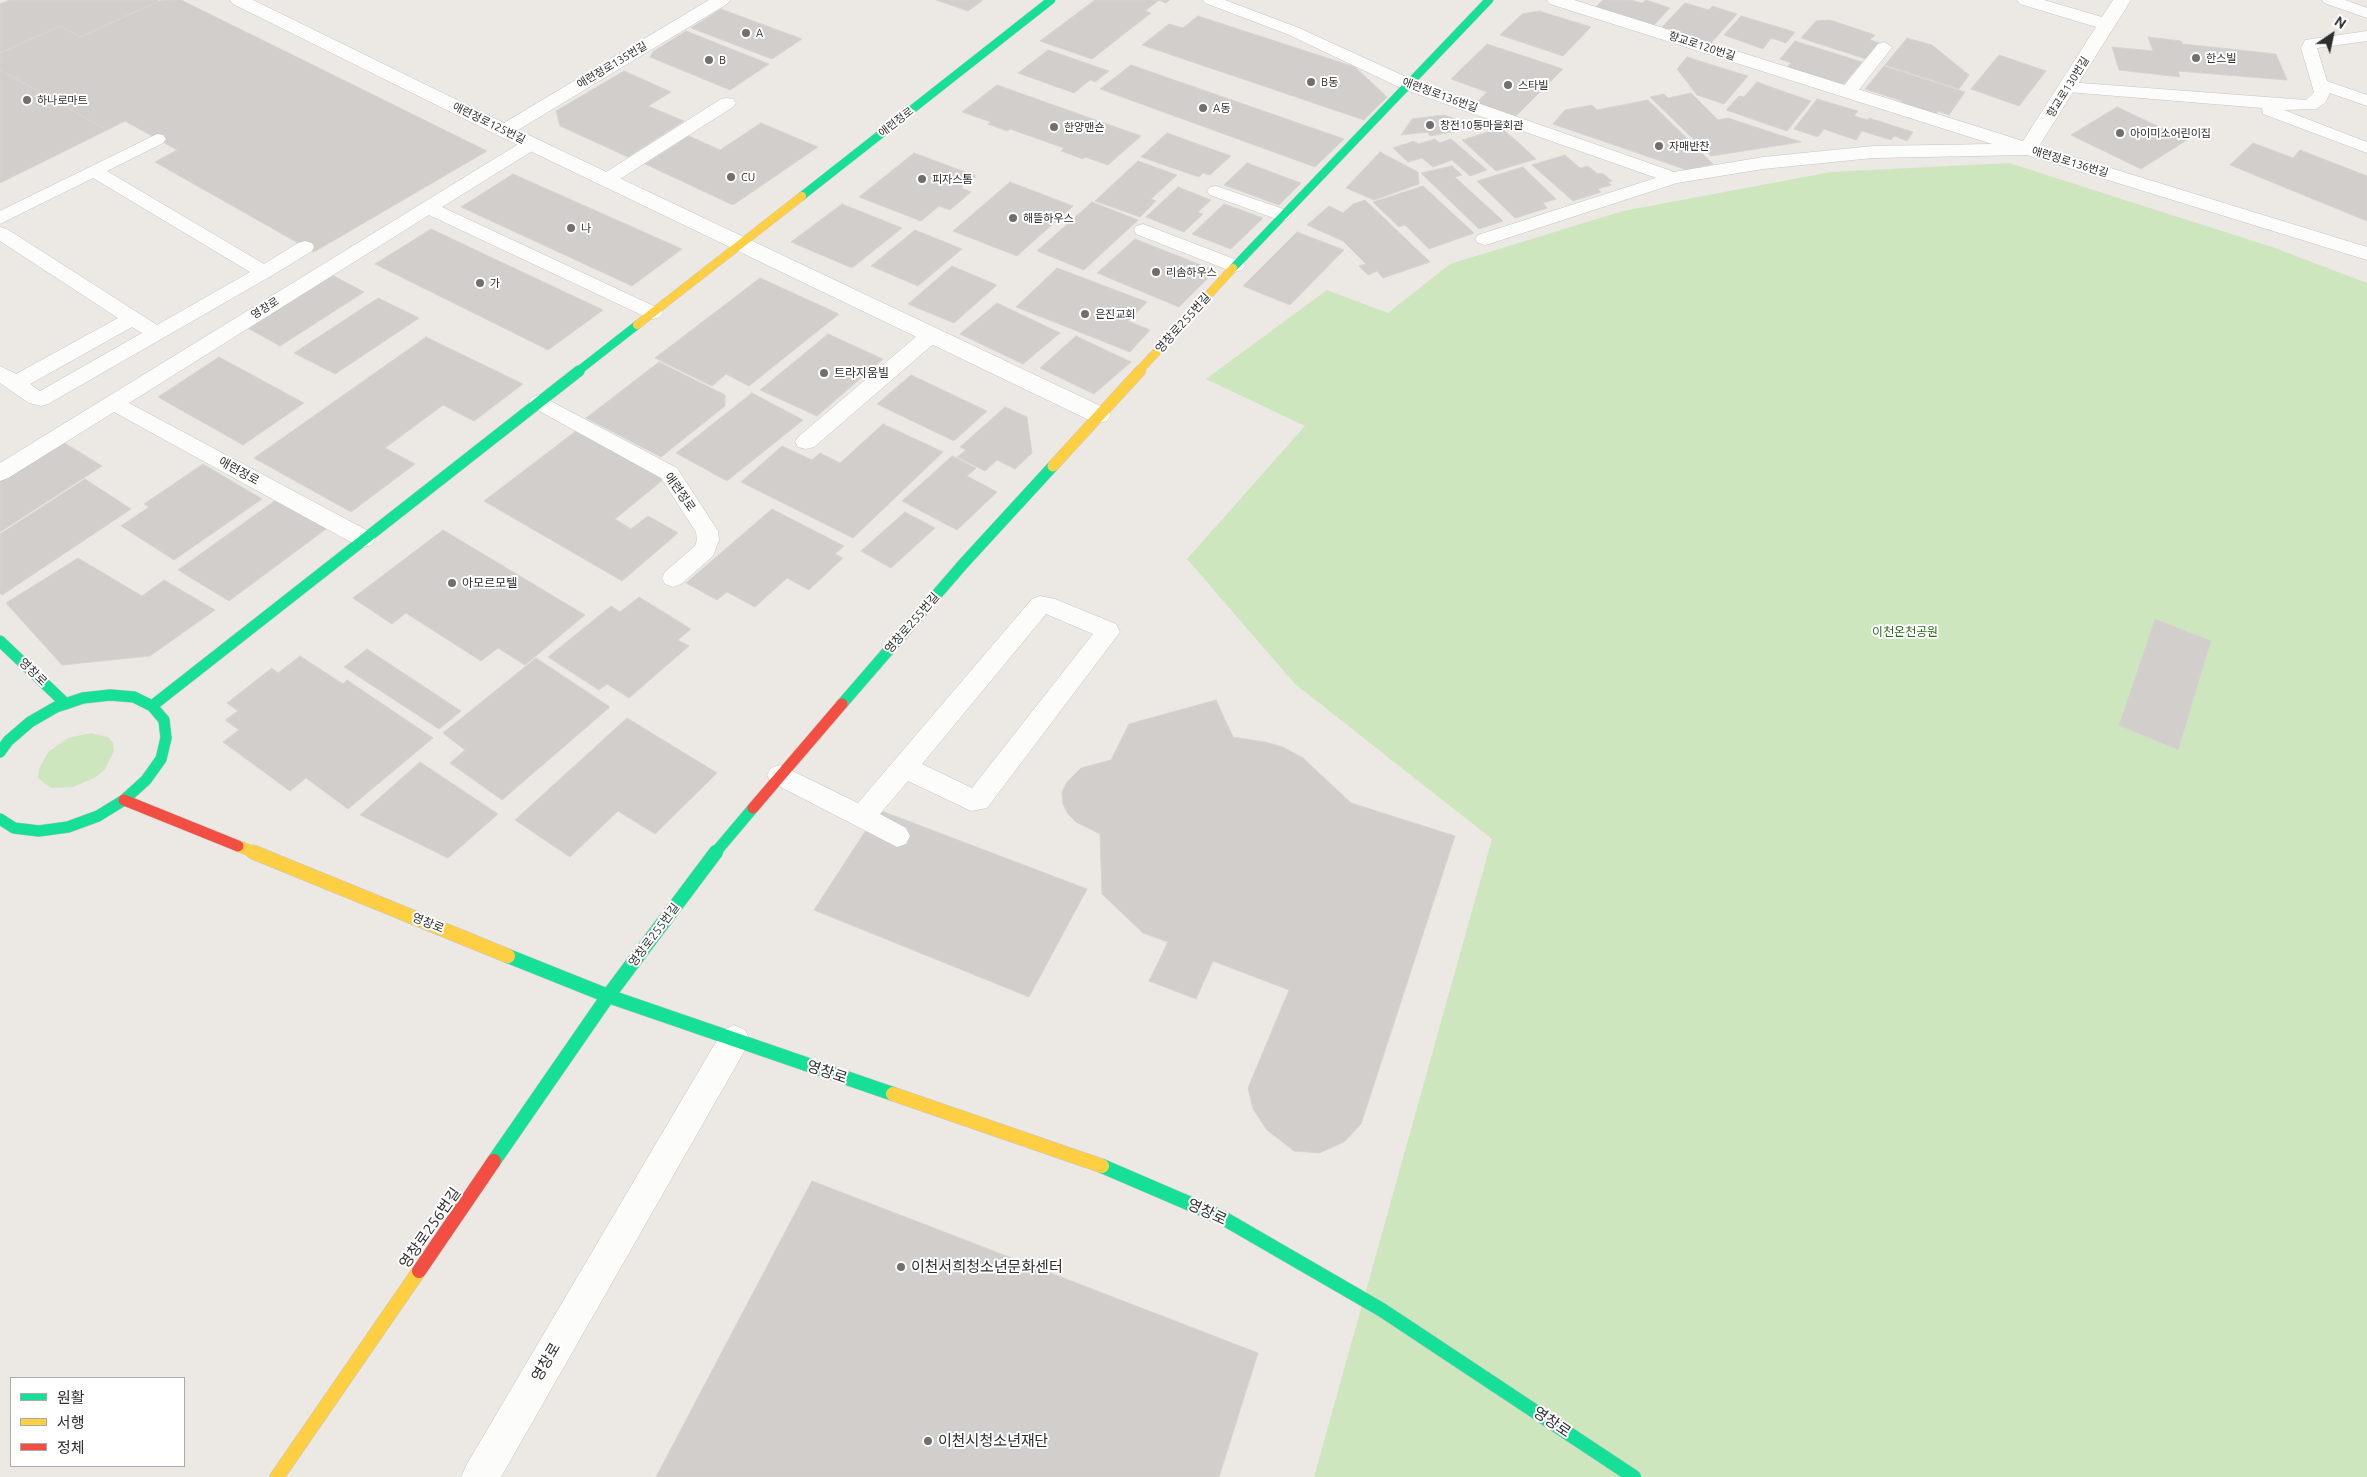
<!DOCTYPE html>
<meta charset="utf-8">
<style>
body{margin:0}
#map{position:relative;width:2367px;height:1477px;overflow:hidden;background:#ece8e4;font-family:Ubuntu,"Noto Sans KR",sans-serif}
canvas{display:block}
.legend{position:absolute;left:10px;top:1377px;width:175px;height:90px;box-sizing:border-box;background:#fff;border:1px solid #ababab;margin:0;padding:6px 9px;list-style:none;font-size:15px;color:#2e2e2e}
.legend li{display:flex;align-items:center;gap:10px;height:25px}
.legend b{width:25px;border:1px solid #ababab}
.north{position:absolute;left:2307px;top:10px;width:50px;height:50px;-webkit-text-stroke:4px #fff;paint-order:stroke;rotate:34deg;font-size:14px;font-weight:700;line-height:20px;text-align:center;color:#2e2e2e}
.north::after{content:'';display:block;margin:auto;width:18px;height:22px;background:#2e2e2e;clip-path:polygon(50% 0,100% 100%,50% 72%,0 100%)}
</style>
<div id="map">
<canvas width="2367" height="1477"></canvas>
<ul class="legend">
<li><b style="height:6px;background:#16e098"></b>원활</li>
<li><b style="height:6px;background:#ffcf43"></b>서행</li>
<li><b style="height:6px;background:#f24e42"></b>정체</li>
</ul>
<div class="north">N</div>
</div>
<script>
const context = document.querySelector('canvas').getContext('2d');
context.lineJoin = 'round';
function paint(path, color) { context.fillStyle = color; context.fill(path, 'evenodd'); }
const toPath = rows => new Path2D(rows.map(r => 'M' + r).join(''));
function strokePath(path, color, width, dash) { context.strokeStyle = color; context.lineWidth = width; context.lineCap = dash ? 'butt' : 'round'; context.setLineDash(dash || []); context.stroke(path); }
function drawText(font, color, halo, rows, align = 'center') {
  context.font = font + ' Ubuntu,"Noto Sans KR",sans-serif'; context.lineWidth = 4; context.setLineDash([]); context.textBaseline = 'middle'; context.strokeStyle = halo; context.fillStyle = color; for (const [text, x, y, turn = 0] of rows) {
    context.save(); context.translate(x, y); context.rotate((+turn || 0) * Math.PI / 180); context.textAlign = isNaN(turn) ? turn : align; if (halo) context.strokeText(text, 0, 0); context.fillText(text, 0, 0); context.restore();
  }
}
const green = toPath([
 [2009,163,2272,247,2367,283,2367,1477,1314,1477,1492,839,1295,684,1187,559,1305,426,1206,379,1327,290,1388,313,1450,264,1623,211,1831,172],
 [91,733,108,737,113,743,114,751,105,769,96,777,73,787,51,788,44,783,38,778,39,769,48,752,68,738]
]);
const building = toPath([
 [10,0,157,0,159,1,80,37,60,26,0,53,0,4,10,0],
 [162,0,181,0,487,151,314,252,155,162,177,150,125,121,107,130,0,70,0,53,60,26,80,37,162,0],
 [936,0,983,0,968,11,936,0],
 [1095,0,1170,0,1166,3,1159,0,1145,11,1151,13,1092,59,1040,41,1095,0],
 [1603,0,1630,0,1642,3,1646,0,1670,8,1654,25,1596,7,1603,0],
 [1685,3,1709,10,1712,6,1737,14,1711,43,1662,27,1685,3],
 [721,9,802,39,772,59,691,28,721,9],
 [1539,11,1591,27,1563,56,1500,35,1522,14,1539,11],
 [1198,16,1355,67,1387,97,1364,120,1142,45,1169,24,1183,28,1198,16],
 [1741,16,1795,32,1786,43,1771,38,1763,49,1724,35,1741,16],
 [1830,20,1875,35,1870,40,1880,43,1866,59,1801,38,1816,21,1830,20],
 [686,31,769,64,730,90,650,57,654,51,686,31],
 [2148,37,2181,41,2183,44,2276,54,2287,80,2178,71,2180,77,2119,70,2112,47,2153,51,2148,37],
 [1907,38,1932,45,1969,75,1959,89,1885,65,1907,38],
 [1795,41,1862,62,1843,85,1787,67,1791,63,1780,59,1795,41],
 [1487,44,1563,69,1514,118,1475,104,1487,92,1451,79,1487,44],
 [1048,50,1109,71,1095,82,1090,80,1074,93,1018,73,1048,50],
 [1999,55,2046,71,2019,106,1971,89,1999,55],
 [1687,57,1728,70,1748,76,1724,104,1697,95,1677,69,1687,57],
 [1131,65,1344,139,1315,167,1100,89,1131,65],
 [1884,66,1965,92,1949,115,1938,111,1934,117,1899,105,1902,101,1865,89,1884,66],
 [0,70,107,130,0,183,0,70],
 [624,71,671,92,648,106,684,121,628,157,560,126,556,111,624,71],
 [1757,82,1785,92,1811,101,1787,131,1726,110,1739,96,1744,97,1757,82],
 [997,85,1141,136,1108,165,1085,157,1083,159,1061,151,1064,148,1010,129,1007,131,988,124,991,122,962,112,997,85],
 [1691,93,1718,120,1728,118,1801,142,1711,156,1650,97,1664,94,1668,98,1691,93],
 [1817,99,1858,111,1854,116,1868,120,1869,118,1913,132,1907,141,1894,136,1891,140,1862,131,1856,140,1824,129,1818,137,1794,129,1817,99],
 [1648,100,1713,164,1687,170,1553,124,1565,110,1592,105,1597,110,1648,100],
 [2117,107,2149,122,2187,140,2141,169,2071,135,2117,107],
 [1444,115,1479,127,1430,136,1428,132,1401,135,1412,119,1444,115],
 [761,123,818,147,733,205,645,164,689,136,720,150,761,123],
 [1501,128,1520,144,1536,159,1496,171,1462,140,1501,128],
 [1167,133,1231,156,1210,175,1203,173,1199,177,1141,157,1167,133],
 [1435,139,1439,143,1451,139,1487,170,1470,176,1452,160,1433,167,1422,158,1408,162,1393,148,1414,141,1418,144,1435,139],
 [2253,143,2293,158,2300,150,2367,176,2367,221,2230,165,2253,143],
 [1380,152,1418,172,1419,184,1374,200,1346,188,1380,152],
 [914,153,976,176,961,188,971,192,950,210,939,206,921,221,859,197,914,153],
 [1565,155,1580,168,1588,166,1598,174,1602,173,1612,181,1608,182,1611,185,1598,189,1601,192,1573,201,1532,165,1565,155],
 [1138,161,1177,175,1151,199,1156,201,1140,217,1095,201,1138,161],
 [1247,163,1301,183,1279,205,1224,185,1247,163],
 [1452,166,1462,175,1455,177,1503,221,1479,229,1421,173,1452,166],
 [1523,167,1556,199,1543,203,1547,208,1515,218,1477,181,1523,167],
 [513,174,682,249,632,286,461,207,513,174],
 [1010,182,1073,206,1017,256,953,231,1010,182],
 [1423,186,1474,233,1429,249,1405,225,1399,227,1373,202,1423,186],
 [1178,187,1211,200,1198,212,1203,214,1184,232,1146,217,1178,187],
 [1365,200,1430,262,1383,278,1377,271,1368,275,1359,266,1366,264,1343,241,1307,225,1329,206,1343,213,1353,204,1365,200],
 [1092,202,1138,220,1084,270,1037,251,1092,202],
 [842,204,902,228,852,268,791,242,842,204],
 [1224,204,1263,218,1231,249,1192,234,1224,204],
 [431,229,586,302,603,310,548,350,375,264,431,229],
 [915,230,962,249,918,286,871,266,915,230],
 [1297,232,1344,250,1290,305,1243,286,1297,232],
 [1135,239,1191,261,1215,271,1179,307,1097,273,1135,239],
 [952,266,997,285,954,323,908,304,952,266],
 [1057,268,1147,302,1128,321,1150,330,1130,352,1016,307,1057,268],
 [330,274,364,292,280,346,246,327,330,274],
 [760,278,839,314,749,386,726,374,712,386,655,358,760,278],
 [378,298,419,318,335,374,294,353,378,298],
 [997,303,1060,333,1023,364,960,334,997,303],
 [828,334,883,359,817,416,760,390,828,334],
 [1076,336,1131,362,1094,394,1040,368,1076,336],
 [426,337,523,384,474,421,443,405,385,448,415,464,351,512,254,458,426,337],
 [219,357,304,403,243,445,158,397,219,357],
 [659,362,725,395,725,406,661,457,586,418,659,362],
 [911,375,987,411,954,441,877,404,911,375],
 [752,393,803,420,727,481,676,453,752,393],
 [1005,407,1027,417,1032,453,1015,469,997,460,985,471,957,457,966,450,960,447,1005,407],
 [883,424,943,452,853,538,741,482,782,446,812,460,820,453,840,463,883,424],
 [576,431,664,479,615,519,631,529,648,516,678,533,622,581,484,501,576,431],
 [63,442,102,466,0,532,0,481,63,442],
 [952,456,976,468,967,476,997,492,957,530,902,501,952,456],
 [203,464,262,499,174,560,121,526,149,507,144,504,203,464],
 [85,479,131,509,2,595,0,593,0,534,85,479],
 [280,497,330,526,229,601,178,570,280,497],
 [772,509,844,546,835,554,843,558,809,590,787,578,755,607,727,592,717,600,686,583,772,509],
 [905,512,935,528,891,568,861,551,905,512],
 [443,530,585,615,525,665,498,648,481,661,406,613,392,624,353,598,443,530],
 [78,558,142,596,164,580,215,610,150,656,62,665,6,603,78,558],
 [639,597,691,629,678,640,689,646,629,698,607,684,599,690,548,657,611,606,620,612,639,597],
 [2155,619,2211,641,2178,750,2119,725,2155,619],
 [367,649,461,711,439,729,344,667,367,649],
 [300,656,343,684,347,680,433,738,348,809,306,778,290,791,223,742,239,730,225,720,238,711,227,703,272,668,278,673,300,656],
 [536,658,610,707,502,800,450,763,465,750,443,733,536,658],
 [1216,700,1233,737,1265,742,1283,747,1303,758,1351,803,1455,836,1361,1124,1344,1142,1319,1153,1294,1151,1267,1130,1253,1109,1248,1088,1289,990,1213,961,1196,999,1149,981,1168,942,1143,933,1102,894,1100,834,1076,822,1068,814,1063,804,1062,792,1067,782,1081,768,1111,760,1129,724,1216,700],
 [627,718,717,773,655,834,618,811,570,857,515,820,627,718],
 [420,762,498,814,448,858,360,815,420,762],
 [879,810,1087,889,1029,997,814,910,879,810],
 [812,1181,1258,1353,1219,1477,656,1477,812,1181]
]);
const lane = toPath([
 [1203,0,1225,0,1299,28,1415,81,1680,174,1683,178,1680,182,1674,183,1668,182,1403,89,1287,34,1205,3,1203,0],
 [2322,0,2345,0,2367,8,2367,18,2324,3,2322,0],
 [2367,31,2367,41,2317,48,2327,81,2367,95,2367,106,2330,93,2325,103,2316,109,2284,110,2367,142,2367,153,2263,114,2262,108,2068,92,2062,91,2060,87,2062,83,2068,82,2306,100,2314,92,2301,48,2305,40,2367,31],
 [1884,42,1892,47,1890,50,1854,96,1842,96,1840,92,1842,88,1878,44,1884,42],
 [727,98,733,99,736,103,733,107,612,184,600,184,597,180,600,176,721,99,727,98],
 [157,134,163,135,166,139,163,143,107,171,264,264,298,243,305,241,312,243,314,247,312,251,271,276,48,404,41,406,29,403,0,383,0,366,16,374,118,318,0,241,0,227,7,229,157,325,250,272,93,178,0,224,0,211,157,134],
 [132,327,142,333,40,391,30,384,132,327],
 [531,139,537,140,540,144,537,148,442,207,660,309,663,313,660,317,653,319,646,317,429,215,129,403,372,533,375,539,372,545,364,547,356,545,114,412,8,478,0,481,0,463,525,140,531,139],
 [1216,186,1289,211,1291,215,1289,219,1282,221,1210,195,1207,191,1210,187,1216,186],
 [1143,224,1242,262,1245,266,1242,270,1235,272,1228,270,1136,234,1134,230,1136,226,1143,224],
 [931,329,938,330,941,335,938,340,814,447,806,449,798,447,795,442,798,437,924,330,931,329],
 [539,395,677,468,718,531,719,540,713,556,681,584,673,587,665,584,662,578,665,572,695,546,697,540,696,532,661,478,532,407,529,402,532,397,539,395],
 [1040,596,1055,599,1116,624,1120,632,987,808,971,811,908,781,880,814,906,828,910,836,906,844,897,847,771,782,767,775,771,768,780,765,858,803,1032,599,1040,596],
 [1046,614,1093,634,972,788,922,764,1046,614]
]);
const street = toPath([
 [230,0,253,0,504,123,709,0,730,0,727,4,518,130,1107,409,1111,415,1107,421,1099,423,1091,421,497,135,233,4,230,0],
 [1547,0,1574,0,2023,141,2096,27,2020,4,2017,0,2044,0,2102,17,2113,0,2131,0,2039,146,2367,247,2367,260,2027,155,1873,158,1763,169,1677,183,1492,243,1485,245,1478,243,1475,239,1478,235,1674,172,1763,157,1873,146,1992,144,1550,4,1547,0],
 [734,1025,745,1030,750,1040,745,1050,501,1477,461,1477,467,1464,723,1030,734,1025]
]);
const fastFar2 = toPath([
 [802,196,1051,0],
 [1233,268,1489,0],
 [577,372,637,325]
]);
const fastFar1 = toPath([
 [0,641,66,704],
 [842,704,964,563,1053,466],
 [152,706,579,371],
 [0,752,8,741,30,722,56,707,83,698,110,695,134,697,152,706,164,720,166,738,161,759,146,780,124,800,98,816,68,827,39,831,14,828,0,819],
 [715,853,753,808]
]);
const fast = toPath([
 [508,956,608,996,893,1094],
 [494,1161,608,996,716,852],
 [1102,1166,1223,1218,1382,1310,1634,1477]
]);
const slowFar2 = toPath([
 [637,325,802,196],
 [1138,372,1233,268]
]);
const slowFar1 = toPath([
 [1053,466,1140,371],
 [238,846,256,853]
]);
const slow = toPath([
 [253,852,508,956],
 [893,1094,1102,1166],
 [277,1477,419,1271]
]);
const jamFar1 = toPath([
 [124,800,238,846],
 [753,808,842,704]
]);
const jam = toPath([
 [419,1271,494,1161]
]);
const markers = [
 [746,33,5,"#706f6e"],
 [2196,58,5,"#706f6e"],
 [709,60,5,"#706f6e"],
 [1311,82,5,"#706f6e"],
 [1508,85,5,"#706f6e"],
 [27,100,5,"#706f6e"],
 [1203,108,5,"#706f6e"],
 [1430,125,5,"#706f6e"],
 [1054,127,5,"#706f6e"],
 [2120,133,5,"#706f6e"],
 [1659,146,5,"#706f6e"],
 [731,177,5,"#706f6e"],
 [922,179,5,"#706f6e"],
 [1013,218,5,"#706f6e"],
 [571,228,5,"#706f6e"],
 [1156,272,5,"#706f6e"],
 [480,283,5,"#706f6e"],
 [1085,314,5,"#706f6e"],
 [824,373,5,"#706f6e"],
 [452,583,5,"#706f6e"],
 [901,1267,5,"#706f6e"],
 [928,1441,5,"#706f6e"]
];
const farPoinames = [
 ["A",756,33],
 ["한스빌",2206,58],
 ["B",719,60],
 ["B동",1321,82],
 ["스타빌",1518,85],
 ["하나로마트",37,100],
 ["A동",1213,108],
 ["창전10통마을회관",1440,125],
 ["한양맨숀",1064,127],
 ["아이미소어린이집",2130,133],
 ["자매반찬",1669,146],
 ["CU",741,177],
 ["피자스톰",932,179],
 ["해뜰하우스",1023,218],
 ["나",581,228],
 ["리솜하우스",1166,272],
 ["가",490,283],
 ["은진교회",1095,314]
];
const farStreetnames = [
 ["향교로120번길",1702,46,18],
 ["애련정로135번길",612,65,-31],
 ["향교로130번길",2068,87,-58],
 ["애련정로136번길",1440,95,20],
 ["애련정로",896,122,-38],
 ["애련정로125번길",489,123,26],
 ["애련정로136번길",2070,162,17],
 ["영창로",265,308,-32]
];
const streetNames = [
 ["영창로255번길",1183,323,-48],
 ["애련정로",239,471,29],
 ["애련정로",680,492,55],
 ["영창로255번길",912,623,-49],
 ["영창로",33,672,44],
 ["영창로",428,923,22],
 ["영창로255번길",654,935,-53]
];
const poiNames = [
 ["트라지움빌",834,373],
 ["아모르모텔",462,583]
];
const parkNames = [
 ["이천온천공원",1905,632]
];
const nearStreetnames = [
 ["영창로",827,1072,19],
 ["영창로",1207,1212,25],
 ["영창로256번길",430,1228,-55],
 ["영창로",546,1362,-60],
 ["영창로",1552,1422,34]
];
const nearPoinames = [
 ["이천서희청소년문화센터",911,1267],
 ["이천시청소년재단",938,1441]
];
paint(green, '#cee6be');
paint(building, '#d1cecb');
strokePath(building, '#d7d4d0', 1);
strokePath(lane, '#c5c4c5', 1);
strokePath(street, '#c5c4c5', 1);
strokePath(fastFar2, '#c5c4c5', 9);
strokePath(fastFar1, '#c5c4c5', 12);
strokePath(fast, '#c5c4c5', 15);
strokePath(slowFar2, '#c5c4c5', 9);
strokePath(slowFar1, '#c5c4c5', 12);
strokePath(slow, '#c5c4c5', 15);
strokePath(jamFar1, '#c5c4c5', 12);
strokePath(jam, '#c5c4c5', 15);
paint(lane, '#fcfcfb');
paint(street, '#fcfcfb');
strokePath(fastFar2, '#16e098', 8);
strokePath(fastFar1, '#16e098', 11);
strokePath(fast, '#16e098', 14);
strokePath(slowFar2, '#ffcf43', 8);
strokePath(slowFar1, '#ffcf43', 11);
strokePath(slow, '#ffcf43', 14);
strokePath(jamFar1, '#f24e42', 11);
strokePath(jam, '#f24e42', 14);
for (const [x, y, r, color] of markers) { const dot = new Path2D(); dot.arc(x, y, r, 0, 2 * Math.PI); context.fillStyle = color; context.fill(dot); strokePath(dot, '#fff', 2); }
drawText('11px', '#2e2e2e', '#fff', farPoinames, 'left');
drawText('11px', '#2e2e2e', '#fff', farStreetnames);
drawText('12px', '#2e2e2e', '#fff', streetNames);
drawText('12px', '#2e2e2e', '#fff', poiNames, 'left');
drawText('12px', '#2c6e1b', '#fff', parkNames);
drawText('15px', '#2e2e2e', '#fff', nearStreetnames);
drawText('15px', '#2e2e2e', '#fff', nearPoinames, 'left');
</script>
